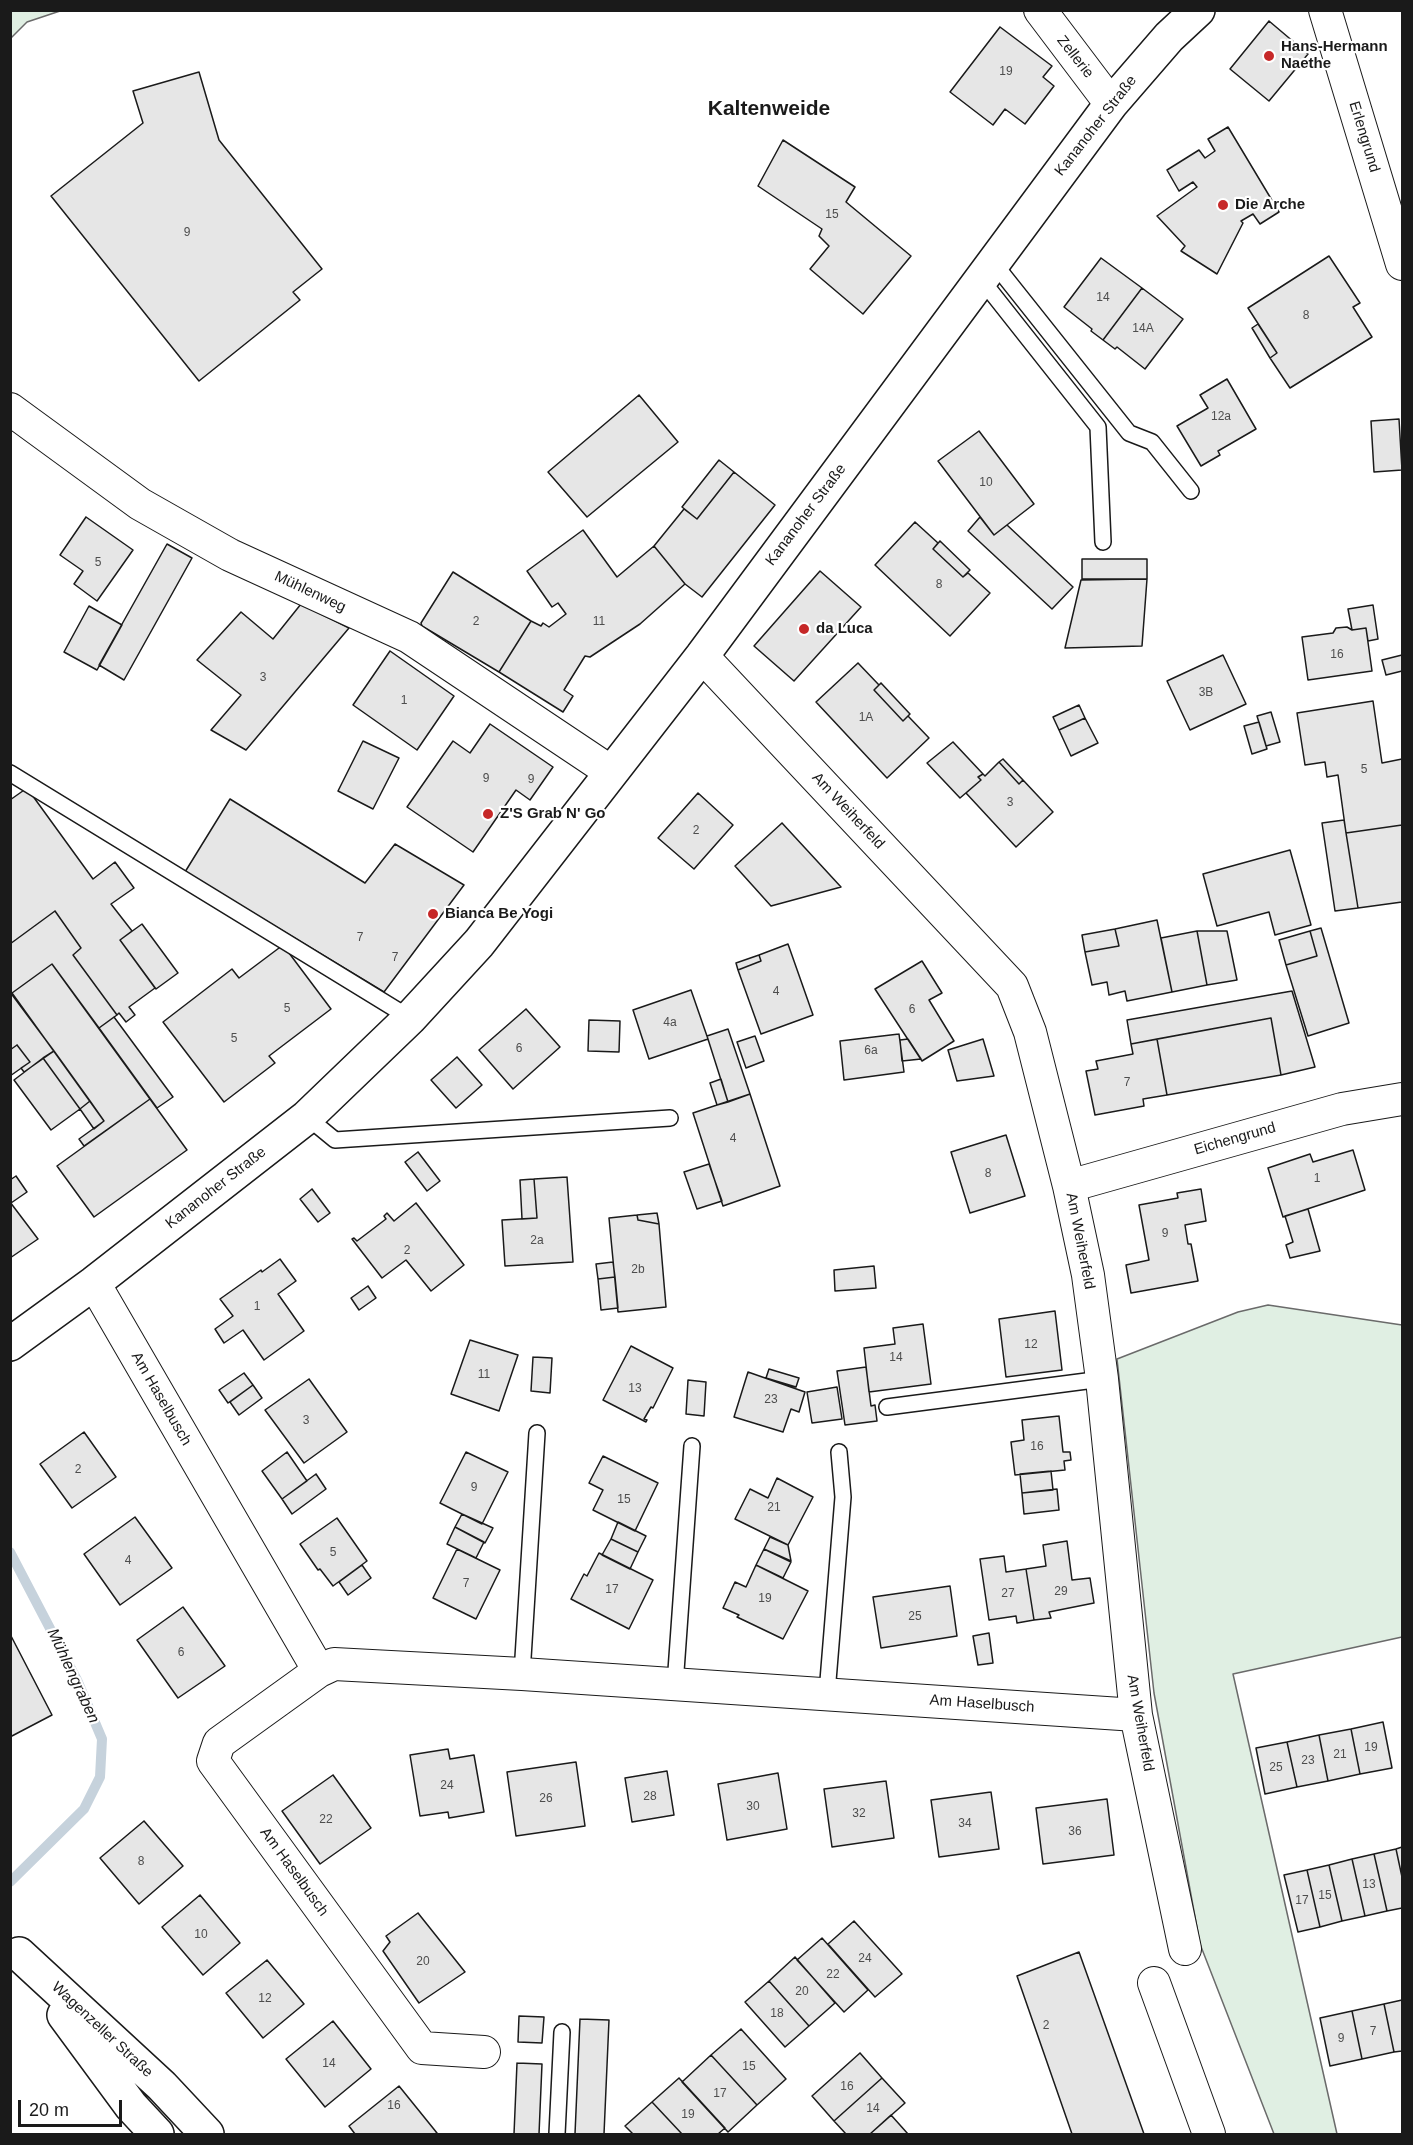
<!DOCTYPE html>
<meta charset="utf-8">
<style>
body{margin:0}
#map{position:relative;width:1413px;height:2145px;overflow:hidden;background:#fff;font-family:Arial,sans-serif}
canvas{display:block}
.frame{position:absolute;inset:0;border:12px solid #1a1a1a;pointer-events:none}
.scale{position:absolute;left:18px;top:2100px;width:104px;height:27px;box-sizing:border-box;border:3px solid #1a1a1a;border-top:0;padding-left:8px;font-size:18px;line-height:21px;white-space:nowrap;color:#1a1a1a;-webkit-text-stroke:4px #fff;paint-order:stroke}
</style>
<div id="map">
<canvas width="1413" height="2145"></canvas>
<div class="frame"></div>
<div class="scale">20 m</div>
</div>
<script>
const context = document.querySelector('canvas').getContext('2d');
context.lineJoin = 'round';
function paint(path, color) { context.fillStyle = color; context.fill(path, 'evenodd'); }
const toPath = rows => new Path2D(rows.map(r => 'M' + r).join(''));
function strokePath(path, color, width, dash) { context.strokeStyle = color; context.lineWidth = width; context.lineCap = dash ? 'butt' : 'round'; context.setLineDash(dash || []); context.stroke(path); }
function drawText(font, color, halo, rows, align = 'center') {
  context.font = font + ' Arial,sans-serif'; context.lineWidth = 4.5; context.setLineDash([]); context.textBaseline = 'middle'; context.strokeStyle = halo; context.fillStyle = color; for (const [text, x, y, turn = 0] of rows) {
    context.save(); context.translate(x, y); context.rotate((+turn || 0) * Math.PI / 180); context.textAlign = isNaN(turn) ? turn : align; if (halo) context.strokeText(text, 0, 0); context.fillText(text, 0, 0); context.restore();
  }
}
const green = toPath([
 [11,10,60,10,60,11,27,22,11,38,11,10],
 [1268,1305,1402,1325,1402,1637,1233,1674,1337,2134,1274,2134,1200,1944,1154,1693,1117,1359,1238,1312,1268,1305]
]);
const stream = toPath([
 [10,1552,77,1680,102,1739,100,1777,84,1809,10,1882]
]);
const building = toPath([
 [1269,21,1308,54,1269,101,1230,69,1269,21],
 [1000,27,1052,66,1043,77,1054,86,1025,124,1005,109,993,125,950,92,1000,27],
 [199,72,219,140,322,269,293,292,300,300,199,381,51,196,143,123,133,91,199,72],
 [1228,127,1279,212,1260,224,1253,214,1241,221,1243,223,1217,274,1181,251,1185,246,1157,216,1197,187,1193,182,1179,191,1167,170,1199,150,1205,158,1215,151,1208,139,1228,127],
 [783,140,855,187,846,202,911,256,863,314,810,269,829,246,819,236,822,229,758,186,783,140],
 [1329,256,1360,303,1353,307,1372,337,1290,388,1270,358,1277,353,1248,308,1329,256],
 [1101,258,1142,288,1103,340,1091,331,1092,329,1064,307,1101,258],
 [1142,288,1183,319,1145,369,1117,347,1115,349,1103,340,1142,288],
 [1258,324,1277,353,1270,358,1252,328,1258,324],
 [1227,379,1256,429,1218,451,1220,455,1201,466,1177,426,1208,408,1200,395,1227,379],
 [639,395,678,442,587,517,548,472,639,395],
 [1399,419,1402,470,1374,472,1371,421,1399,419],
 [979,431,1034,504,994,535,938,461,979,431],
 [719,460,734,472,697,519,682,507,719,460],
 [734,472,775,505,702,597,685,584,654,546,684,509,697,519,734,472],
 [86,517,133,550,97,601,74,584,83,571,60,555,86,517],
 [980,517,994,535,1007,525,1073,587,1052,609,968,531,980,517],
 [915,522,938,543,933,549,963,577,968,573,990,593,950,636,875,565,915,522],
 [583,530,617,577,654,546,685,584,640,624,590,657,585,656,564,690,573,696,563,712,499,672,531,621,541,626,543,623,549,627,566,614,558,603,552,607,527,571,583,530],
 [940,541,970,570,963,577,933,549,940,541],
 [167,544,192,558,124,680,99,665,167,544],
 [1082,559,1147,559,1147,579,1082,579,1082,559],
 [820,571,861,607,794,681,754,646,820,571],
 [453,572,531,621,499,672,422,626,421,623,453,572],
 [1147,579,1142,646,1065,648,1081,580,1147,579],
 [301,604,349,628,246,750,211,730,241,695,197,660,241,612,273,639,301,604],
 [1373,605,1378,639,1368,641,1366,628,1352,630,1348,609,1373,605],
 [89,606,122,625,97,670,64,652,89,606],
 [1347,627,1352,630,1366,628,1372,671,1308,680,1302,637,1333,633,1336,628,1347,627],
 [390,651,454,696,417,750,353,705,390,651],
 [1223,655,1246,704,1190,730,1167,681,1223,655],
 [1402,655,1402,671,1386,675,1382,660,1402,655],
 [858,663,879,685,874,690,903,721,908,716,929,738,887,778,816,702,858,663],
 [881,683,910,714,903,721,874,690,881,683],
 [1373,701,1382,763,1402,759,1402,825,1346,833,1338,775,1327,777,1325,762,1305,765,1297,713,1373,701],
 [1079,705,1085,718,1059,730,1053,717,1079,705],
 [1271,712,1280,742,1266,746,1257,716,1271,712],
 [1085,718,1098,743,1071,756,1059,730,1085,718],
 [1259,722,1267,749,1252,754,1244,726,1259,722],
 [490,724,553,767,530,800,516,790,473,852,407,807,453,741,470,753,490,724],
 [363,741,399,758,373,809,338,791,363,741],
 [953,742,983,774,978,777,981,780,960,798,927,763,953,742],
 [1003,759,1023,780,1019,784,999,762,1003,759],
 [999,762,1019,784,1023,780,1053,812,1016,847,966,793,981,780,978,777,983,774,985,776,999,762],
 [27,788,93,879,115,862,134,888,111,904,132,931,120,940,155,988,129,1007,135,1015,126,1022,119,1013,117,1015,73,955,81,948,55,911,10,944,10,800,27,788],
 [698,793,733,825,694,869,658,838,698,793],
 [230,799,365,883,395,844,464,885,384,992,185,872,230,799],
 [1344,820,1358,908,1335,911,1322,823,1344,820],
 [782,823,841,887,771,906,735,866,782,823],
 [1402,825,1402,902,1358,908,1346,833,1402,825],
 [1290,850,1311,925,1275,935,1269,912,1217,926,1203,874,1290,850],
 [55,911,81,948,73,955,117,1015,99,1028,52,964,12,993,10,992,10,944,55,911],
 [1157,920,1172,992,1127,1001,1125,991,1109,995,1107,982,1092,985,1085,952,1119,946,1115,929,1157,920],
 [142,924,178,973,156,989,120,940,142,924],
 [1321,928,1349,1023,1308,1036,1286,965,1317,956,1310,931,1321,928],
 [1115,929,1119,946,1085,952,1082,935,1115,929],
 [1197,931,1207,985,1172,992,1161,938,1197,931],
 [1197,931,1227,931,1237,980,1207,985,1197,931],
 [1310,931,1317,956,1286,965,1279,940,1310,931],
 [788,944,813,1015,761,1034,738,970,761,961,759,955,788,944],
 [283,945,331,1009,269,1056,275,1063,224,1102,163,1022,232,969,239,978,283,945],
 [759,955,761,961,738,970,736,963,759,955],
 [922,961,942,993,929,1000,954,1041,922,1061,875,989,922,961],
 [52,964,150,1099,84,1146,79,1139,104,1121,12,993,52,964],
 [691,990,708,1039,649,1059,633,1010,691,990],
 [1292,991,1315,1067,1281,1075,1271,1018,1131,1044,1127,1020,1292,991],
 [10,992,54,1051,24,1072,21,1068,30,1062,17,1045,10,1050,10,992],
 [526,1009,560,1047,513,1089,479,1050,526,1009],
 [114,1017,173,1097,157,1108,99,1028,114,1017],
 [1271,1018,1281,1075,1167,1095,1157,1039,1271,1018],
 [589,1020,620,1021,619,1052,588,1051,589,1020],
 [728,1029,750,1094,728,1102,707,1036,728,1029],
 [899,1034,904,1072,844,1080,840,1041,899,1034],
 [755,1036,764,1061,746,1068,737,1042,755,1036],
 [908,1039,921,1059,902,1061,900,1040,908,1039],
 [983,1039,994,1076,957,1081,948,1050,983,1039],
 [1157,1039,1167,1095,1143,1099,1144,1106,1095,1115,1086,1071,1098,1069,1096,1061,1133,1054,1131,1044,1157,1039],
 [17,1045,30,1062,10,1076,10,1050,17,1045],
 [54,1051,90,1101,80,1109,43,1058,54,1051],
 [457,1057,482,1085,456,1108,431,1080,457,1057],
 [43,1058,80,1109,51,1130,14,1080,43,1058],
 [721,1079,728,1102,717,1105,710,1083,721,1079],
 [750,1094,780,1186,723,1206,693,1113,750,1094],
 [150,1099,187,1150,94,1217,57,1166,150,1099],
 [90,1101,104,1121,94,1129,80,1109,90,1101],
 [1006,1135,1025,1196,970,1213,951,1152,1006,1135],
 [1353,1150,1365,1190,1283,1217,1268,1168,1310,1154,1313,1162,1353,1150],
 [418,1152,440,1181,427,1191,405,1162,418,1152],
 [709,1164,722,1201,697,1209,684,1172,709,1164],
 [16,1176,27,1192,11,1203,10,1180,16,1176],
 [567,1177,573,1262,505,1266,502,1220,537,1218,534,1179,567,1177],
 [534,1179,537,1218,522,1219,520,1180,534,1179],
 [312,1189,330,1213,318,1222,300,1199,312,1189],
 [1201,1189,1206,1221,1185,1225,1188,1244,1191,1244,1198,1281,1131,1293,1126,1265,1149,1260,1139,1205,1178,1198,1177,1193,1201,1189],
 [10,1202,38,1239,10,1258,10,1202],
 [416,1203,464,1265,431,1291,406,1260,382,1278,352,1239,354,1238,357,1241,386,1219,384,1216,387,1213,394,1221,416,1203],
 [1308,1209,1320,1251,1290,1258,1286,1245,1293,1242,1285,1216,1308,1209],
 [657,1213,659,1224,638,1220,637,1215,657,1213],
 [637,1215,638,1220,659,1224,666,1307,618,1312,609,1218,637,1215],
 [280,1259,296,1281,278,1294,304,1331,264,1360,243,1330,224,1343,215,1329,233,1316,220,1299,261,1270,262,1272,280,1259],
 [613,1262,615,1277,598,1279,596,1264,613,1262],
 [874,1266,876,1288,835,1291,834,1270,874,1266],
 [615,1277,618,1308,601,1310,598,1279,615,1277],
 [368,1286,376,1298,359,1310,351,1298,368,1286],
 [1055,1311,1062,1370,1006,1377,999,1319,1055,1311],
 [923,1324,931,1384,869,1392,864,1348,895,1344,893,1328,923,1324],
 [470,1340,518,1355,499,1411,451,1394,470,1340],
 [631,1346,673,1368,653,1408,651,1407,644,1419,647,1420,646,1422,603,1400,631,1346],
 [533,1357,552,1358,550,1393,531,1391,533,1357],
 [866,1367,871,1406,875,1405,877,1421,845,1425,837,1371,866,1367],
 [769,1369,799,1378,796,1387,766,1378,769,1369],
 [748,1372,805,1392,799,1412,791,1409,783,1432,734,1417,748,1372],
 [244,1373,253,1385,228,1403,219,1390,244,1373],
 [309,1379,347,1432,304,1463,265,1410,309,1379],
 [688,1380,706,1382,704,1416,686,1414,688,1380],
 [253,1385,262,1398,239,1415,230,1402,253,1385],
 [837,1387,842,1419,812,1423,807,1392,837,1387],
 [1059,1416,1063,1452,1070,1452,1071,1460,1064,1461,1065,1470,1015,1475,1011,1442,1024,1440,1022,1420,1059,1416],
 [84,1432,116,1477,72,1508,40,1464,84,1432],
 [287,1452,307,1481,282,1499,262,1471,287,1452],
 [466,1452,508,1472,482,1524,440,1503,466,1452],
 [603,1456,658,1483,635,1531,593,1510,603,1490,589,1483,603,1456],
 [1051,1471,1053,1490,1022,1493,1020,1474,1051,1471],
 [316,1474,326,1489,292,1514,282,1499,316,1474],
 [777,1478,813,1497,788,1545,735,1519,750,1489,768,1498,777,1478],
 [1057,1489,1059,1510,1024,1514,1022,1493,1057,1489],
 [462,1514,493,1528,485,1543,455,1527,462,1514],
 [135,1517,172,1568,120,1605,84,1554,135,1517],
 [337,1518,367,1561,333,1586,320,1569,318,1570,300,1544,337,1518],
 [618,1522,646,1536,638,1552,611,1539,618,1522],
 [455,1527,484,1542,476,1558,447,1544,455,1527],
 [770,1537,788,1545,791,1561,764,1549,770,1537],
 [611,1539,638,1552,630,1569,602,1555,611,1539],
 [1067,1541,1072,1580,1090,1578,1094,1603,1049,1612,1051,1618,1034,1620,1026,1569,1046,1566,1043,1545,1067,1541],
 [457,1549,500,1570,476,1619,433,1598,457,1549],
 [764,1549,791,1562,783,1578,756,1565,764,1549],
 [599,1553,653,1580,629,1629,571,1599,584,1574,587,1576,599,1553],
 [1004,1556,1006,1572,1026,1569,1034,1620,1017,1623,1016,1616,989,1620,980,1559,1004,1556],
 [362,1565,371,1578,348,1595,339,1582,362,1565],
 [756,1565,808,1591,783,1639,737,1617,739,1615,723,1608,735,1582,746,1587,756,1565],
 [950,1586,957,1636,881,1648,873,1597,950,1586],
 [183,1607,225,1666,178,1698,137,1640,183,1607],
 [989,1633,993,1663,978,1665,973,1636,989,1633],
 [10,1634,52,1715,10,1737,10,1634],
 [1383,1722,1392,1768,1360,1774,1351,1729,1383,1722],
 [1351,1729,1360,1774,1328,1781,1319,1735,1351,1729],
 [1319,1735,1328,1781,1297,1787,1287,1742,1319,1735],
 [1287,1742,1297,1787,1265,1794,1256,1748,1287,1742],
 [448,1749,450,1759,474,1755,484,1812,449,1818,448,1812,420,1816,410,1755,448,1749],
 [576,1762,585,1826,516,1836,507,1772,576,1762],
 [667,1771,674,1815,632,1822,625,1778,667,1771],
 [778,1773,787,1829,727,1840,718,1784,778,1773],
 [333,1775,371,1828,320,1864,282,1811,333,1775],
 [886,1781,894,1838,832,1847,824,1789,886,1781],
 [991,1792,999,1849,939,1857,931,1800,991,1792],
 [1107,1799,1114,1855,1043,1864,1036,1808,1107,1799],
 [144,1821,183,1866,139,1904,100,1858,144,1821],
 [1402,1847,1402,1877,1396,1849,1402,1847],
 [1396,1849,1402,1877,1402,1908,1387,1911,1374,1854,1396,1849],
 [1374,1854,1387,1911,1365,1916,1352,1859,1374,1854],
 [1352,1859,1365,1916,1342,1921,1329,1865,1352,1859],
 [1329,1865,1342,1921,1320,1927,1307,1870,1329,1865],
 [1307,1870,1320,1927,1298,1932,1284,1875,1307,1870],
 [200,1895,240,1943,203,1975,162,1927,200,1895],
 [418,1913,465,1972,419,2003,383,1951,390,1942,386,1936,418,1913],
 [854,1921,902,1974,875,1997,828,1944,854,1921],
 [822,1938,868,1990,844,2012,797,1960,822,1938],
 [1079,1952,1144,2134,1072,2134,1017,1976,1079,1952],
 [795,1957,835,2003,809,2026,769,1981,795,1957],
 [267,1960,304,2004,263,2038,226,1993,267,1960],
 [769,1981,809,2026,785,2047,745,2002,769,1981],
 [1402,2000,1402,2051,1394,2052,1384,2004,1402,2000],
 [1384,2004,1394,2052,1362,2059,1352,2011,1384,2004],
 [1352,2011,1362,2059,1330,2066,1320,2018,1352,2011],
 [519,2016,544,2017,542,2043,518,2042,519,2016],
 [580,2019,609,2020,604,2134,575,2134,580,2019],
 [333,2021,371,2069,325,2107,286,2059,333,2021],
 [741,2029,786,2079,757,2105,711,2055,741,2029],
 [860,2053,882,2078,834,2121,812,2096,860,2053],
 [711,2055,757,2105,728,2132,682,2082,711,2055],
 [517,2063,542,2064,539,2134,514,2134,517,2063],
 [679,2078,725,2128,718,2134,682,2134,652,2102,679,2078],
 [882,2078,905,2103,870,2134,846,2134,834,2121,882,2078],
 [399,2086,437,2133,435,2134,355,2134,349,2126,399,2086],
 [652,2102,682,2134,633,2134,625,2126,652,2102],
 [891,2115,908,2134,870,2134,891,2115]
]);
const service = toPath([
 [993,262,1129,433,1152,442,1191,491],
 [981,279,1098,427,1103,542],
 [10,773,410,1018],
 [307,1117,335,1140,670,1118],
 [887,1407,1102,1379],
 [522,1674,537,1433],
 [675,1685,692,1446],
 [827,1693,843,1497,839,1452],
 [557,2134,562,2032]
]);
const minor = toPath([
 [1040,10,1111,104],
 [1325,10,1402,264],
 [10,409,140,504,230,555,409,637,611,772],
 [702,656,1012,986,1030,1032,1069,1186,1088,1275,1102,1379,1136,1715,1185,1949],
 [1069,1186,1342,1109,1402,1099],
 [94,1283,319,1671,334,1664,522,1674,1136,1715],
 [319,1671,219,1743,213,1761,422,2048,484,2052],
 [1154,1983,1209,2134]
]);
const tertiary = toPath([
 [10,1344,94,1283,307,1117,410,1018,479,943,702,656,1111,104,1169,37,1198,10]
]);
const secondary = toPath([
 [19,1954,162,2086,207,2134],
 [64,2015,131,2106,157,2134]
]);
const markers = [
 [1269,56,6,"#c62828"],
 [1223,205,6,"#c62828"],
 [804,629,6,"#c62828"],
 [488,814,6,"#c62828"],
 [433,914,6,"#c62828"]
];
const numberNames = [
 ["19",1006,72],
 ["15",832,215],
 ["9",187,233],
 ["14",1103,298],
 ["8",1306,316],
 ["14A",1143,329],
 ["12a",1221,417],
 ["10",986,483],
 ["5",98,563],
 ["8",939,585],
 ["2",476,622],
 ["11",599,622],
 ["16",1337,655],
 ["3",263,678],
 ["3B",1206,693],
 ["1",404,701],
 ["1A",866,718],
 ["5",1364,770],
 ["9",486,779],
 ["9",531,780],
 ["3",1010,803],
 ["2",696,831],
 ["7",360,938],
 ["7",395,958],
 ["4",776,992],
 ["5",287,1009],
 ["6",912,1010],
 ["4a",670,1023],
 ["5",234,1039],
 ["6",519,1049],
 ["6a",871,1051],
 ["7",1127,1083],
 ["4",733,1139],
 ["8",988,1174],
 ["1",1317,1179],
 ["9",1165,1234],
 ["2a",537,1241],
 ["2",407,1251],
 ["2b",638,1270],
 ["1",257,1307],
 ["12",1031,1345],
 ["14",896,1358],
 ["11",484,1375],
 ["13",635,1389],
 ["23",771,1400],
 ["3",306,1421],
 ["16",1037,1447],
 ["2",78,1470],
 ["9",474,1488],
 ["15",624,1500],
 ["21",774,1508],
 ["5",333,1553],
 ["4",128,1561],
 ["7",466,1584],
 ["17",612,1590],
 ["29",1061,1592],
 ["27",1008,1594],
 ["19",765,1599],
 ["25",915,1617],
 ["6",181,1653],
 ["19",1371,1748],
 ["21",1340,1755],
 ["23",1308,1761],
 ["25",1276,1768],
 ["24",447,1786],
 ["28",650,1797],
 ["26",546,1799],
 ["30",753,1807],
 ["32",859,1814],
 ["22",326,1820],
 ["34",965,1824],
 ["36",1075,1832],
 ["8",141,1862],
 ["13",1369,1885],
 ["15",1325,1896],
 ["17",1302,1901],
 ["10",201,1935],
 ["24",865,1959],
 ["20",423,1962],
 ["22",833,1975],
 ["20",802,1992],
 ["12",265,1999],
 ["18",777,2014],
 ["2",1046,2026],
 ["7",1373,2032],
 ["9",1341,2039],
 ["14",329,2064],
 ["15",749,2067],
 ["16",847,2087],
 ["17",720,2094],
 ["16",394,2106],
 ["14",873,2109],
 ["19",688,2115]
];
const poiNames = [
 ["Hans-Hermann",1281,47],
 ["Naethe",1281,64],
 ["Die Arche",1235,205],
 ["da Luca",816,629],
 ["Z'S Grab N' Go",500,814],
 ["Bianca Be Yogi",445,914]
];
const streetNames = [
 ["Zellerie",1075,57,52],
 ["Kananoher Straße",1096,126,-52],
 ["Erlengrund",1364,137,73],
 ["Kananoher Straße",806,515,-53],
 ["Mühlenweg",310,592,25],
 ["Am Weiherfeld",848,811,47],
 ["Eichengrund",1235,1139,-16],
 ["Kananoher Straße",216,1188,-38],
 ["Am Weiherfeld",1080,1241,79],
 ["Am Haselbusch",161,1399,60],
 ["Am Haselbusch",982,1704,4],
 ["Am Weiherfeld",1140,1723,80],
 ["Am Haselbusch",294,1872,54],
 ["Wagenzeller Straße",102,2030,43]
];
const waterNames = [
 ["Mühlengraben",73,1676,65]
];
const districtNames = [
 ["Kaltenweide",769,109]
];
paint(green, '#e0efe3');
strokePath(green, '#6a6a6a', 1.5);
strokePath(stream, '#c6d2dc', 10);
paint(building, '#e6e6e6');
strokePath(building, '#1a1a1a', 1.5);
strokePath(service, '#1a1a1a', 18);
strokePath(minor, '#1a1a1a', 34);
strokePath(tertiary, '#1a1a1a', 36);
strokePath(secondary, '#1a1a1a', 36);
strokePath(service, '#fff', 15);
strokePath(minor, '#fff', 32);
strokePath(tertiary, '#fff', 33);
strokePath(secondary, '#fff', 33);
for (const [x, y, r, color] of markers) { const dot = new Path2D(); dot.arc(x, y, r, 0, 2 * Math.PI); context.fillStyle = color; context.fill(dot); strokePath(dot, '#fff', 2); }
drawText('12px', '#4d4d4d', null, numberNames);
drawText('bold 15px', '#1a1a1a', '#fff', poiNames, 'left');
drawText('15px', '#1a1a1a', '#fff', streetNames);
drawText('italic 16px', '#1a1a1a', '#fff', waterNames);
drawText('bold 21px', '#1a1a1a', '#fff', districtNames);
</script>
